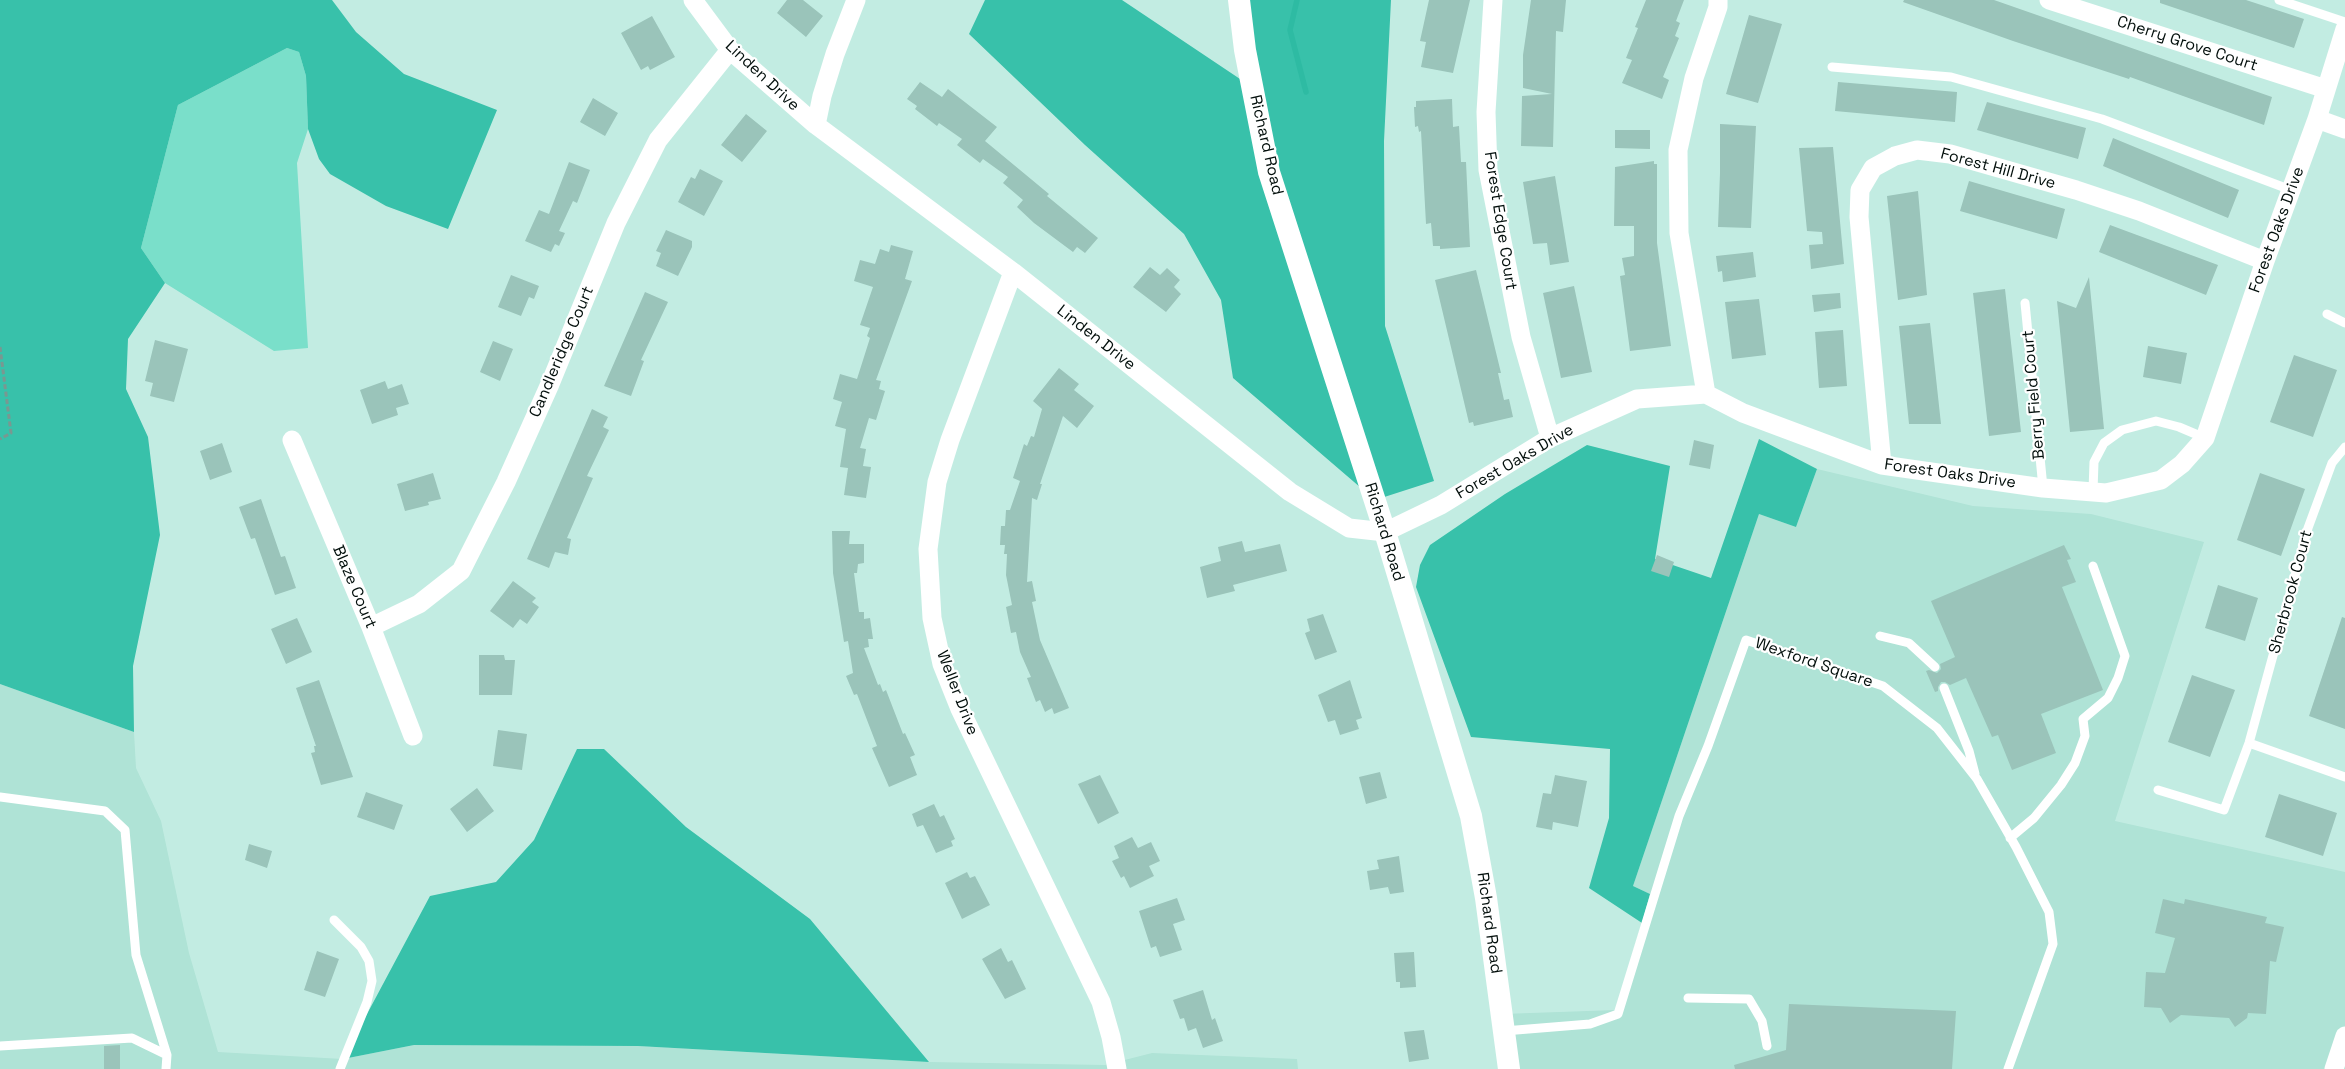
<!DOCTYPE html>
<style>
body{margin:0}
canvas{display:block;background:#c2ece2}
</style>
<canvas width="2345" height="1069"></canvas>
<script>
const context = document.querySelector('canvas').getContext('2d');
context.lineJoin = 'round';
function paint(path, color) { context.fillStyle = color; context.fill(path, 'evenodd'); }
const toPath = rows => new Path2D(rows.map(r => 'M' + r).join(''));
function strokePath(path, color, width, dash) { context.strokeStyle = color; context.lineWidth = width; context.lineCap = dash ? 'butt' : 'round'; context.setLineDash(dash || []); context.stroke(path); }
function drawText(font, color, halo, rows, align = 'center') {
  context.font = font + ' "Space Grotesk",sans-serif'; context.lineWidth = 4.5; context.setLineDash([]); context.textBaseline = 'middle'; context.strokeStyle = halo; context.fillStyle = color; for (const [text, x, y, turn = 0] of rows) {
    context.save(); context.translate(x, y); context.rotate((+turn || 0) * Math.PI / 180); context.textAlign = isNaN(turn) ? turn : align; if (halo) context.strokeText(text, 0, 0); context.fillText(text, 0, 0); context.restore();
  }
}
const built = toPath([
 [1817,469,1973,506,2091,514,2204,542,2115,821,2345,872,2345,1069,1509,1069,1502,1014,1616,1010,1650,894,1633,886,1759,514,1796,527],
 [0,684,134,732,136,768,161,821,189,953,218,1052,343,1059,414,1045,638,1046,929,1062,1105,1065,1152,1053,1297,1059,1298,1069,0,1069]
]);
const green = toPath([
 [287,48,299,52,306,76,308,129,297,163,308,348,274,351,165,283,141,248,178,105]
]);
const forest = toPath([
 [0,0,332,0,356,32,404,74,497,110,448,229,386,206,330,174,319,159,308,129,306,76,299,52,287,48,178,105,141,248,165,283,128,339,126,389,148,437,160,535,133,666,134,732,0,684],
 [985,0,1122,0,1252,87,1239,0,1391,0,1384,141,1385,326,1434,481,1375,500,1233,378,1221,300,1184,234,1085,145,969,34],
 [1759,439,1817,469,1796,527,1759,514,1633,886,1650,894,1642,923,1589,888,1609,818,1610,749,1471,737,1416,587,1420,565,1430,545,1505,494,1587,445,1670,466,1655,559,1711,578],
 [577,749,604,749,686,827,810,919,929,1062,638,1046,414,1045,343,1059,430,896,496,882,534,840]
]);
const stream = toPath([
 [1297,0,1290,30,1306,92]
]);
const building = toPath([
 [787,0,803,0,823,16,806,37,777,13],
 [1429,0,1470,0,1453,73,1421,67,1426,42,1420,41],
 [1531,0,1566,0,1563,32,1556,31,1553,147,1521,146,1522,96,1552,94,1523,88,1523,55],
 [1646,0,1684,0,1676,21,1680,23,1675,36,1679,38,1663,77,1669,80,1662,99,1622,83,1632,60,1626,58,1638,28,1635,27],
 [1904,0,1994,0,2272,97,2264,125,2130,77,2129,79,2013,41,1903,2],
 [2160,0,2246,0,2304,19,2294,48,2160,3],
 [1749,15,1782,24,1758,103,1726,94],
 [652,16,675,57,650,70,648,66,641,70,621,33],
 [920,82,942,97,948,89,997,127,985,141,1049,194,1047,196,1098,238,1085,253,1077,247,1073,252,1034,223,1017,207,1023,200,1003,183,1008,177,983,159,980,163,957,145,962,139,939,123,937,126,915,109,917,106,907,99],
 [1838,82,1957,92,1955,122,1835,111],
 [593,98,618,113,605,136,580,122],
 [1452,99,1453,127,1459,126,1461,162,1466,162,1470,247,1440,249,1440,246,1433,246,1431,223,1426,224,1421,131,1419,132,1418,126,1415,127,1414,107,1416,107,1416,101],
 [1987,102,2086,128,2078,159,1977,130],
 [746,114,767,131,742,162,721,145],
 [1720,124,1756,126,1751,228,1718,227,1720,173],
 [1615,130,1650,130,1650,149,1615,148],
 [2113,138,2239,190,2228,218,2103,166],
 [1833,147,1844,264,1811,269,1809,245,1823,244,1822,232,1807,231,1799,148],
 [1654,161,1654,164,1657,164,1657,243,1671,346,1630,351,1620,276,1625,275,1622,258,1634,256,1634,226,1614,226,1615,167],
 [569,162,590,170,577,203,573,201,559,231,565,233,559,246,555,244,551,252,525,241,539,210,549,214],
 [700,169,723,181,704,216,678,202,691,177,695,179],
 [1555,176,1569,262,1550,265,1547,243,1533,244,1523,182],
 [1969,181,2065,209,2057,239,1960,211],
 [1918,191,1927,295,1898,300,1887,196],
 [2110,225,2218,265,2206,295,2099,252],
 [666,230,692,241,692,247,678,276,656,266,661,253,656,251],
 [891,245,913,251,905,279,912,281,876,380,881,381,879,389,885,391,876,420,869,418,860,448,866,449,863,466,871,467,866,498,844,495,848,468,840,467,846,429,835,426,842,402,833,399,840,374,857,379,870,338,867,336,870,328,860,325,873,287,854,281,860,260,875,264,880,249,889,252],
 [1753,252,1756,277,1723,282,1722,271,1718,272,1716,256],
 [1150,267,1160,275,1167,268,1180,280,1174,287,1181,294,1166,312,1133,287],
 [1476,270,1501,373,1498,373,1504,400,1509,399,1513,417,1474,426,1473,422,1469,423,1435,280],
 [511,275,539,286,534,299,529,297,521,316,498,307],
 [2089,277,2104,429,2070,432,2057,301,2076,308],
 [1574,286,1592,372,1561,378,1543,293],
 [2005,289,2021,432,1989,436,1973,293],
 [645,292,668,302,641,360,644,361,631,396,604,386],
 [1840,293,1841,308,1814,312,1812,295],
 [1759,299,1766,355,1732,359,1725,302],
 [1930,323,1941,424,1909,424,1899,326],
 [1843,330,1847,386,1819,388,1815,332],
 [155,340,188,349,174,402,150,396,153,383,145,381],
 [493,341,513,349,500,381,480,372],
 [2148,346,2187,353,2181,384,2143,377],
 [2294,355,2337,370,2313,437,2270,422],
 [1059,368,1079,384,1074,390,1094,406,1077,428,1063,416,1040,484,1042,484,1037,500,1032,498,1027,582,1032,581,1036,601,1032,602,1040,640,1069,708,1054,714,1052,708,1045,712,1040,700,1036,702,1027,678,1031,677,1020,652,1016,632,1011,633,1006,607,1012,605,1006,575,1007,554,1004,554,1005,545,1000,545,1001,526,1005,526,1006,510,1010,510,1020,481,1013,478,1024,444,1027,446,1031,436,1034,437,1042,409,1033,401],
 [385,381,388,389,402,384,409,404,396,408,398,415,372,424,360,390],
 [592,409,608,417,603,427,609,430,587,476,593,478,567,538,571,539,568,555,555,552,549,568,527,559],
 [1694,440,1714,445,1710,469,1689,465],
 [222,443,232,472,210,480,200,451],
 [433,473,441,499,428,502,429,505,405,511,397,484],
 [2260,473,2305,489,2281,556,2237,540],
 [261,499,281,557,285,556,296,588,275,595,255,538,251,539,239,507],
 [832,531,850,531,849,544,864,544,864,563,858,564,857,573,854,573,859,612,864,612,864,619,870,618,873,639,868,639,869,647,864,648,878,685,880,684,883,692,886,690,903,734,905,733,915,755,910,757,917,775,889,787,872,748,877,746,857,694,854,695,846,676,853,673,848,641,844,642,833,573],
 [1242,541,1245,552,1280,544,1287,571,1233,585,1235,591,1207,598,1200,567,1221,561,1218,547],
 [2064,545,2071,559,2067,560,2076,582,2062,587,2103,690,2041,714,2056,753,2012,770,1998,735,1992,737,1966,678,1950,685,1945,682,1941,682,1938,687,1938,691,1935,692,1926,671,1929,670,1937,673,1941,669,1940,664,1955,657,1931,601],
 [1657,555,1674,562,1669,577,1651,571],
 [513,581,536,598,532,602,539,607,527,624,520,619,513,628,490,611],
 [2218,585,2258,598,2245,641,2205,628],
 [1323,614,1337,652,1315,660,1305,633,1310,631,1307,619],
 [2342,617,2345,618,2345,729,2309,716],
 [297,618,312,652,286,664,271,629],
 [479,655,504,655,505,660,515,660,512,695,479,695],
 [2192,675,2235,690,2210,757,2168,742],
 [319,680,353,777,321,785,311,753,315,752,314,746,316,746,296,688],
 [1350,680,1362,718,1356,720,1359,729,1340,735,1335,720,1328,722,1318,695],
 [498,730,527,734,522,770,493,766],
 [1380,772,1387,798,1366,804,1359,777],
 [1100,775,1119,813,1098,824,1078,784],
 [1555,775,1587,781,1578,827,1553,822,1552,830,1536,827,1543,793,1551,794],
 [477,788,494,811,467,832,450,809],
 [366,792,403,805,394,830,357,817],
 [2279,794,2337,813,2323,856,2265,837],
 [934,804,940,817,944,815,955,839,951,841,953,846,936,853,923,825,917,827,912,814],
 [1132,837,1138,848,1151,842,1160,861,1149,866,1154,876,1130,888,1124,876,1121,878,1112,861,1119,858,1114,846],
 [249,844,272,851,267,868,245,860],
 [1399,856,1404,892,1390,894,1388,887,1370,890,1367,871,1379,869,1377,860],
 [967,872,970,878,975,876,990,905,962,919,945,883],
 [1177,898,1185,920,1173,924,1182,950,1160,957,1156,946,1151,948,1139,911],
 [2163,899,2184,904,2185,899,2267,917,2265,923,2284,927,2276,962,2270,961,2266,1014,2248,1013,2247,1018,2235,1027,2229,1018,2181,1015,2170,1023,2161,1008,2144,1007,2146,972,2165,973,2175,938,2155,933],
 [1001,948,1008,962,1012,960,1026,989,1005,999,982,959],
 [317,951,339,959,325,997,304,990],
 [1414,952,1416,987,1400,988,1400,982,1396,982,1394,953],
 [1203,990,1212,1020,1215,1018,1223,1041,1203,1048,1196,1028,1188,1031,1184,1018,1180,1019,1173,1000],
 [1789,1004,1956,1011,1952,1069,1735,1069,1734,1065,1786,1050],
 [1424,1030,1429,1059,1409,1062,1404,1032],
 [120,1045,120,1069,104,1069,104,1046]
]);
const path = toPath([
 [0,347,11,433,0,439]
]);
const service = toPath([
 [2279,0,2345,22],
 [1832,67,1951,77,2102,119,2291,190],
 [2025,303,2043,488],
 [2327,314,2345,323],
 [2093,491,2094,462,2104,443,2122,430,2156,421,2179,427,2205,438],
 [1880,636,1909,643,1935,667],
 [1944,688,1969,751,1975,774],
 [2249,743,2345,777],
 [2158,790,2224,810,2249,743,2308,528,2332,463,2345,447],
 [0,797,105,811,125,830,136,955,167,1055,166,1069],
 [2010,838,2034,818,2061,785,2075,763,2085,736,2083,719,2108,698,2118,678,2125,656,2093,566],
 [334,920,361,947,369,961,372,981,367,1002,340,1069],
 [1688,998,1749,999,1762,1021,1767,1046],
 [1504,1031,1590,1024,1618,1014,1679,816,1708,746,1746,640,1883,686,1937,728,1977,779,2016,847,2049,912,2053,944,2008,1069],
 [0,1046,132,1038,167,1055]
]);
const minor = toPath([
 [693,0,730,50,816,125],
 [856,0,835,54,822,96,816,125,1013,272,1290,492,1349,528,1385,532,1441,505,1550,438,1637,399,1706,394,1743,413,1882,465,2043,488,2106,493,2161,480,2182,464,2205,438,2265,261,2317,119,2345,29],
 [1493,0,1486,112,1488,170,1521,337,1550,438],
 [2049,0,2326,89],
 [2317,119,2345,129],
 [1013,272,950,440,937,482,928,549,932,618,942,664,960,709,1101,1002,1111,1037,1117,1069],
 [1706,394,1679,233,1678,150,1694,78,1718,7,1718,0],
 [292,440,371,627,413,736],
 [1882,465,1859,217,1860,190,1873,168,1895,156,1917,150,1950,154,2076,190,2139,211,2265,261],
 [371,627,419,604,461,571,506,482,550,384,616,223,658,140,730,50],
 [2334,1069,2345,1036]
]);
const tertiary = toPath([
 [1239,0,1245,50,1269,172,1385,532,1471,816,1486,898,1509,1069]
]);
const streetNames = [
 ["Cherry Grove Court",2187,44,18],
 ["Linden Drive",762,76,43],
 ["Richard Road",1266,145,77],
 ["Forest Hill Drive",1998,169,15],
 ["Forest Edge Court",1500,221,81],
 ["Forest Oaks Drive",2277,230,-70],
 ["Linden Drive",1096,338,38],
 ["Candleridge Court",562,352,-67],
 ["Berry Field Court",2034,395,-95],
 ["Forest Oaks Drive",1515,462,-30],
 ["Forest Oaks Drive",1950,474,8],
 ["Richard Road",1384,532,73],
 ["Blaze Court",354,587,67],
 ["Sherbrook Court",2291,592,-75],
 ["Wexford Square",1814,663,19],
 ["Weller Drive",957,693,69],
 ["Richard Road",1489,923,82]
];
paint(built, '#afe3d6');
paint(green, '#7adfca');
paint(forest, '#38c1aa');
strokePath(stream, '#2ebba3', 5.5);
paint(building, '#9ac4ba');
strokePath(path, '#799891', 3, [5, 2.5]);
strokePath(service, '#fff', 9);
strokePath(minor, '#fff', 19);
strokePath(tertiary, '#fff', 22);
drawText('16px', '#020e0b', '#fff', streetNames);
</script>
